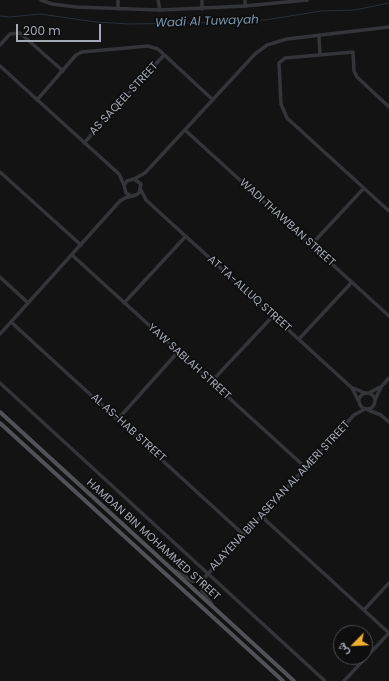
<!DOCTYPE html>
<meta charset="utf-8">
<style>
body{margin:0}
#map{position:relative;width:389px;height:681px;overflow:hidden;background:#131314;font-family:Poppins,Vazirmatn,sans-serif}
canvas{display:block}
.north{position:absolute;left:333px;top:625px;width:40px;height:40px;box-sizing:border-box;background:#0e0e0f;border:1px solid #4a4c51;border-radius:50%;rotate:246deg;font-size:11px;font-weight:700;line-height:16px;text-align:center;color:#a4a9b5}
.north::after{content:'';display:block;margin:auto;width:14px;height:18px;background:#f1af2e;clip-path:polygon(50% 0,100% 100%,50% 72%,0 100%)}
.scale{position:absolute;left:16px;top:24px;width:85px;height:18px;box-sizing:border-box;border:2px solid #a4a9b5;border-top:0;padding-left:5px;font-size:12px;line-height:14px;white-space:nowrap;color:#a4a9b5;-webkit-text-stroke:3px #0e0e0f;paint-order:stroke}
</style>
<div id="map">
<canvas width="389" height="681"></canvas>
<div class="north">ش</div>
<div class="scale">200 m</div>
</div>
<script>
const context = document.querySelector('canvas').getContext('2d');
context.lineJoin = 'round';
const toPath = rows => new Path2D(rows.map(r => 'M' + r).join(''));
function strokePath(path, color, width, dash) { context.strokeStyle = color; context.lineWidth = width; context.lineCap = dash ? 'butt' : 'round'; context.setLineDash(dash || []); context.stroke(path); }
function drawText(font, color, halo, rows, align = 'center') {
  context.font = font + ' Poppins,sans-serif'; context.lineWidth = 3.5; context.setLineDash([]); context.textBaseline = 'middle'; context.strokeStyle = halo; context.fillStyle = color; for (const [text, x, y, turn = 0] of rows) {
    context.save(); context.translate(x, y); context.rotate((+turn || 0) * Math.PI / 180); context.textAlign = isNaN(turn) ? turn : align; if (halo) context.strokeText(text, 0, 0); context.fillText(text, 0, 0); context.restore();
  }
}
const stream = toPath([
 [0,16,10,17,40,14,96,22,130,24,196,23,265,20,321,11,355,10,389,3]
]);
const minor = toPath([
 [41,0,52,4,76,7,160,10,245,6,307,0],
 [118,0,118,9],
 [158,0,160,10],
 [202,0,202,9],
 [245,0,245,6],
 [319,35,320,55],
 [0,45,10,34,20,33,63,71],
 [0,66,119,174,124,185],
 [37,100,76,55,82,52,148,46,158,49,213,100],
 [389,107,357,77,354,71,353,52,285,58,279,63,281,104,287,118,389,211],
 [185,130,389,316],
 [84,143,164,55],
 [0,172,81,245],
 [134,179,145,173,255,54,267,45,287,39,389,27],
 [141,190,146,200,352,388,358,400],
 [311,245,364,188],
 [72,255,306,468],
 [0,277,27,302],
 [124,303,186,236],
 [11,322,244,535],
 [0,334,120,201,125,198,136,195,139,193,141,184,134,179,127,181,124,185,126,193,131,196],
 [299,339,352,282],
 [211,382,273,316],
 [0,383,325,681],
 [353,388,365,393],
 '359 401a8 8 0 1 1 16 0a8 8 0 1 1-16 0Z',
 [369,393,380,387],
 [375,400,381,387,389,378],
 [368,410,381,415,389,422],
 [118,419,178,352],
 [261,516,389,633],
 [176,571,192,581,197,582,205,577,354,415,365,409],
 [205,578,202,591,212,604],
 [364,610,389,583],
 [344,681,389,633]
]);
const major = toPath([
 [0,412,294,681],
 [0,423,283,681]
]);
const streetNames = [
 ["AS SAQEEL STREET",124,99,-47],
 ["WADI THAWBAN STREET",287,223,42],
 ["AT TA-ALLUQ STREET",249,294,42],
 ["YAW SABLAH STREET",189,362,42],
 ["AL AS-HAB STREET",128,428,42],
 ["ALAYENA BIN ASEYAN AL AMERI STREET",280,496,-47],
 ["HAMDAN BIN MOHAMMED STREET",153,540,42]
];
const waterNames = [
 ["Wadi Al Tuwayah",207,22,-2]
];
strokePath(stream, '#293138', 1);
strokePath(minor, '#343539', 3.5);
strokePath(major, '#505258', 4);
drawText('11px', '#a4a9b5', '#0e0e0f', streetNames);
drawText('italic 12px', '#7b98b0', '#0e0e0f', waterNames);
</script>
